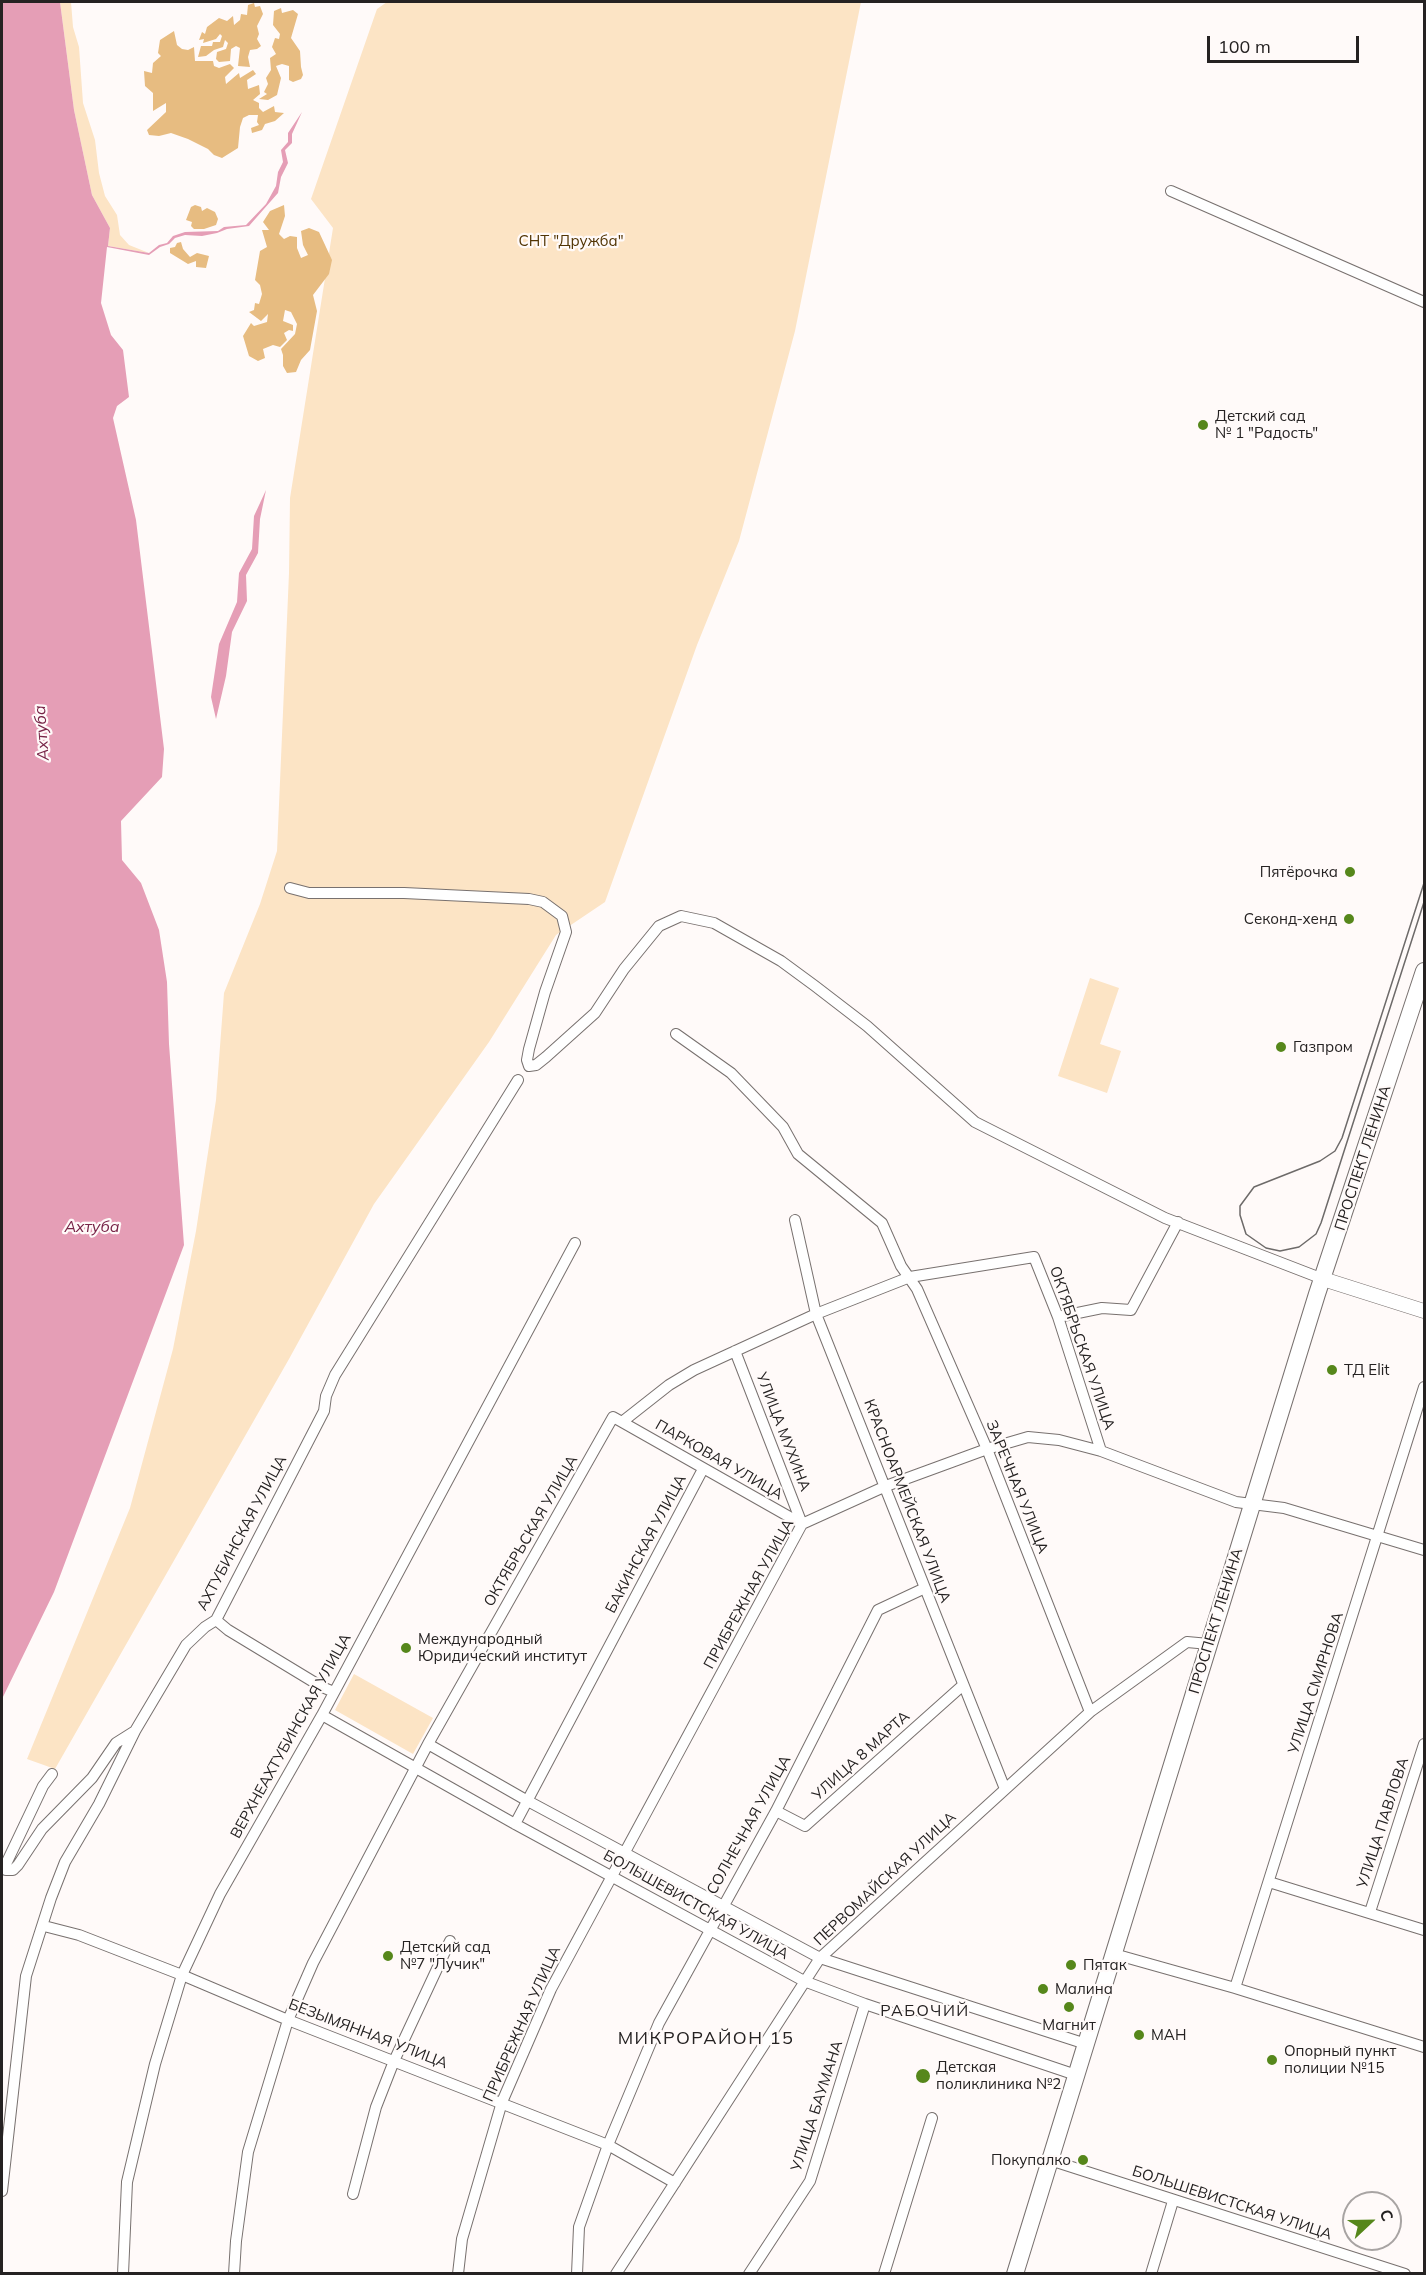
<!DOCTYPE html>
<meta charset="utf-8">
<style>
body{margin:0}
#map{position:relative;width:1426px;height:2275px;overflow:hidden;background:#fffaf9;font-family:Mulish,sans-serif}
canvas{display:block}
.frame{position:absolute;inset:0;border:3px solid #252222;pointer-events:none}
.north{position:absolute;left:1342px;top:2191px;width:60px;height:60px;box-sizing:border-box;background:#fffaf9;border:2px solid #a8a4a3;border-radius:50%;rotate:68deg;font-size:16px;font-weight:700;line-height:24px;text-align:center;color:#252222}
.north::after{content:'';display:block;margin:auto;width:21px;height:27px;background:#56871b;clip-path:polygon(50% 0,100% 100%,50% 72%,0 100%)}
.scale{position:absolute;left:1207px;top:36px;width:152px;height:27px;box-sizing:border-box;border:3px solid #252222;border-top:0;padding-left:8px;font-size:18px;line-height:21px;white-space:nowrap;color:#252222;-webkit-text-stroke:4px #fffaf9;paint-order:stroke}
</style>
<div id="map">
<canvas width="1426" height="2275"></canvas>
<div class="frame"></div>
<div class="north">С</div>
<div class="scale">100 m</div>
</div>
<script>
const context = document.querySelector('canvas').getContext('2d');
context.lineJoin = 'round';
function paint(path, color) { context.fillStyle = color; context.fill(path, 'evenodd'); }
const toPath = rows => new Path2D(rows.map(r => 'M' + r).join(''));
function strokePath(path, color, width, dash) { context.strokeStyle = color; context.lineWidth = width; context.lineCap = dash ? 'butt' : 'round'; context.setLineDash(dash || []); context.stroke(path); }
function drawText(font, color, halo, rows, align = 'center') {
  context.font = font + ' Mulish,sans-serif'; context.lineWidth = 4.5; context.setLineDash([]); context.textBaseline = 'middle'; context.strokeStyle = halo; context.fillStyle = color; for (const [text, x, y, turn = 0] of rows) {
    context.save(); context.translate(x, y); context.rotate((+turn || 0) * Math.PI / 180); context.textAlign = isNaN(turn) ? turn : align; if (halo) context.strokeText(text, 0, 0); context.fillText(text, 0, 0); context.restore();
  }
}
const green = toPath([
 [60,2,71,2,73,27,79,47,83,103,95,140,99,173,105,196,117,215,120,235,129,245,149,253,108,246,110,228,92,195,74,110],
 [387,2,861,2,795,331,739,541,697,645,605,902,556,935,489,1042,374,1204,289,1359,55,1769,27,1759,130,1508,173,1349,196,1231,216,1100,224,993,260,904,277,851,289,573,290,498,333,228,311,199,377,9],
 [1090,978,1119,988,1100,1044,1121,1051,1107,1093,1058,1076],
 [354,1674,433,1718,413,1754,335,1710]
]);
const forest = toPath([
 [254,3,255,7,260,6,263,14,257,26,259,34,257,39,261,46,257,49,250,50,248,57,250,67,238,66,240,48,236,46,231,49,230,61,219,62,216,59,217,52,226,49,228,43,225,40,223,47,214,50,206,56,198,57,201,46,212,46,213,42,220,42,222,36,220,34,216,39,203,43,204,39,199,40,202,32,205,34,207,27,219,18,227,21,233,16,234,25,240,20,241,14,247,15,248,5],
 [281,8,282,13,293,10,298,14,291,38,300,51,301,67,303,75,301,79,293,82,289,80,289,66,282,64,276,66,281,78,277,95,268,100,259,99,267,94,264,92,268,84,266,78,271,70,270,58,276,54,272,47,275,38,279,39,280,34,273,25,274,11],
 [174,31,177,45,182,49,188,50,194,47,195,61,213,61,214,66,219,68,230,64,234,68,225,77,226,84,239,73,240,78,253,70,256,74,247,80,248,89,259,85,260,94,253,100,259,103,259,108,263,112,274,106,275,112,284,113,275,121,265,124,262,130,252,133,251,128,259,125,257,122,258,115,249,115,243,118,240,127,238,148,222,158,214,155,208,149,188,139,171,133,159,136,149,135,147,130,166,112,166,103,153,111,153,93,145,86,144,71,152,73,153,63,161,56,158,53,160,40],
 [195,205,201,207,202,211,207,208,215,212,218,219,216,225,204,229,194,229,191,226,192,222,186,220,191,207],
 [284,205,285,216,279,234,284,239,290,236,297,237,297,248,301,258,308,255,303,245,301,231,309,228,319,232,332,260,329,274,313,295,317,311,310,350,301,360,296,372,287,373,283,366,283,355,281,349,295,334,297,324,291,312,285,310,283,321,293,325,293,331,289,330,284,333,287,340,280,347,273,345,263,349,265,358,258,361,249,356,243,336,251,323,254,326,267,322,268,314,261,321,249,312,254,310,255,303,259,304,262,294,260,285,255,280,260,251,267,247,262,230,269,230,263,222,270,211],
 [181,242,183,249,190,257,197,253,209,256,206,268,196,267,196,261,188,264,170,253,170,248,175,247,177,243]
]);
const water = toPath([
 [2,2,60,2,74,110,92,195,110,228,108,246,149,253,159,245,167,243,173,236,185,232,218,231,224,227,246,225,266,204,276,186,278,172,283,162,281,150,288,142,288,133,302,112,292,134,292,143,285,150,288,163,281,177,278,193,249,226,227,229,217,233,202,236,185,235,175,238,169,244,160,247,149,255,107,247,101,303,111,335,123,350,129,397,117,406,113,418,136,520,164,749,162,777,121,821,122,860,141,883,159,930,167,982,169,1044,184,1245,54,1592,2,1699],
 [266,490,260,519,258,553,246,575,247,601,232,632,226,676,216,719,211,697,219,644,237,602,239,573,252,549,254,516]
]);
const minor = toPath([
 [1171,191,1424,302],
 [290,888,309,893,404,893,529,899,543,902,562,916,566,932,545,992,529,1049,527,1060,529,1066,536,1065,546,1057,595,1013,624,969,659,926,681,916,714,923,781,961,815,986,867,1026,975,1122,1165,1218,1323,1279],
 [676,1034,731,1073,783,1127,798,1154,882,1223,901,1266,917,1289,987,1449,1090,1712],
 [795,1220,816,1314,1005,1789],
 [1058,1317,1102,1308,1131,1310,1178,1222],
 [735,1351,802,1524],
 [622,1422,802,1524],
 [216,1620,228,1630,322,1687,334,1692],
 [322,1715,515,1824,804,1981,865,2004,1076,2075],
 [428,1744,526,1800,820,1958,1086,2044],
 [52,1774,43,1786,5,1866,6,1870,13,1870,18,1865,42,1829,92,1778,116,1743,135,1731],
 [776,1811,805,1826,962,1686],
 [515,1824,703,1469],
 [1269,1882,1424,1930],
 [1370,1912,1424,1744],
 [44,1926,79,1935,182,1975,288,2020,608,2145,675,2183],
 [1114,1954,1235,1988,1424,2047],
 [1235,1988,1424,1387],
 [1050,2160,1405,2274],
 [2,2191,26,1976,51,1898,65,1862,99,1804,135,1731,186,1645,205,1627,216,1620,324,1411,326,1396,335,1375,518,1080],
 [353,2194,376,2107,394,2061,450,1941],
 [123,2274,127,2182,155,2064,182,1975,220,1894,322,1715,575,1243],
 [234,2274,236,2241,248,2152,288,2020,313,1963,428,1744,613,1417,622,1422,669,1385,694,1370,816,1314,910,1277,1034,1257,1058,1317,1101,1451],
 [458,2274,462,2239,502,2102,551,1989,802,1524,886,1486,987,1449,1028,1437,1059,1440,1101,1451,1236,1502,1284,1508,1424,1550],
 [577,2274,579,2227,608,2145,659,2023,776,1811,878,1610,925,1588],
 [616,2274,820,1958,1090,1712,1187,1642,1209,1644],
 [749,2274,810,2181,865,2004],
 [884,2274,932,2118],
 [1151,2274,1173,2201]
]);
const tertiary = toPath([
 [1323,1279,1424,1311]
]);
const primary = toPath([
 [1015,2274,1317,1294,1424,971]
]);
const tram = toPath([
 [1424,883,1342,1138,1335,1151,1320,1161,1254,1187,1240,1206,1240,1215,1246,1234,1266,1248,1280,1251,1299,1247,1316,1234,1321,1223,1424,902]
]);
const markers = [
 [1203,425,6,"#56871b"],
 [1350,872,6,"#56871b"],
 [1349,919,6,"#56871b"],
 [1281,1047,6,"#56871b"],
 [1332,1370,6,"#56871b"],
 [406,1648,6,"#56871b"],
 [388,1956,6,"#56871b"],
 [1071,1965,6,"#56871b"],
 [1043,1989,6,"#56871b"],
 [1069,2007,6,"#56871b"],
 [1139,2035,6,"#56871b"],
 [1272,2060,6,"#56871b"],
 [923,2076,8,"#56871b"],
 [1083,2160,6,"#56871b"]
];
const parkNames = [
 ["СНТ \"Дружба\"",571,241]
];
const poiNames = [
 ["Детский сад",1215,416],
 ["№ 1 \"Радость\"",1215,433],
 ["Пятёрочка",1338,872,"right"],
 ["Секонд-хенд",1337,919,"right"],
 ["Газпром",1293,1047],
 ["ТД Elit",1344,1370],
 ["Международный",418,1639],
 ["Юридический институт",418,1656],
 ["Детский сад",400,1947],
 ["№7 \"Лучик\"",400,1964],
 ["Пятак",1083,1965],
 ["Малина",1055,1989],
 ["Магнит",1069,2025,"center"],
 ["МАН",1151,2035],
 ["Опорный пункт",1284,2051],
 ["полиции №15",1284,2068],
 ["Детская",936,2067],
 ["поликлиника №2",936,2084],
 ["Покупалко",1071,2160,"right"]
];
const streetNames = [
 ["ПРОСПЕКТ ЛЕНИНА",1363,1158,-72],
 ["ОКТЯБРЬСКАЯ УЛИЦА",1082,1348,71],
 ["УЛИЦА МУХИНА",783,1432,69],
 ["ПАРКОВАЯ УЛИЦА",719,1460,30],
 ["ЗАРЕЧНАЯ УЛИЦА",1017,1487,68],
 ["КРАСНОАРМЕЙСКАЯ УЛИЦА",907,1501,69],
 ["ОКТЯБРЬСКАЯ УЛИЦА",531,1531,-60],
 ["АХТУБИНСКАЯ УЛИЦА",242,1533,-62],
 ["БАКИНСКАЯ УЛИЦА",646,1544,-62],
 ["ПРИБРЕЖНАЯ УЛИЦА",749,1594,-61],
 ["ПРОСПЕКТ ЛЕНИНА",1216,1621,-73],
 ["УЛИЦА СМИРНОВА",1316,1683,-72],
 ["ВЕРХНЕАХТУБИНСКАЯ УЛИЦА",291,1736,-61],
 ["УЛИЦА 8 МАРТА",861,1756,-42],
 ["УЛИЦА ПАВЛОВА",1383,1823,-72],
 ["СОЛНЕЧНАЯ УЛИЦА",749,1825,-61],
 ["ПЕРВОМАЙСКАЯ УЛИЦА",885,1879,-43],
 ["БОЛЬШЕВИСТСКАЯ УЛИЦА",696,1905,29],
 ["ПРИБРЕЖНАЯ УЛИЦА",522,2024,-66],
 ["БЕЗЫМЯННАЯ УЛИЦА",368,2034,21],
 ["УЛИЦА БАУМАНА",817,2106,-72],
 ["БОЛЬШЕВИСТСКАЯ УЛИЦА",1232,2203,18]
];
const waterNames = [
 ["Ахтуба",42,733,-94],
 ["Ахтуба",92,1227]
];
const neighbourhoodNames = [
 ["РАБОЧИЙ",925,2011]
];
const quarterNames = [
 ["МИКРОРАЙОН 15",706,2039]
];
paint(green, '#fce4c5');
paint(forest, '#e7bc81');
paint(water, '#e59eb6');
strokePath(minor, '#78716f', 12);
strokePath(tertiary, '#78716f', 15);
strokePath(primary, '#78716f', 18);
strokePath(minor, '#fff', 10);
strokePath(tertiary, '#fff', 14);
strokePath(primary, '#fff', 16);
strokePath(tram, '#6d6a69', 1.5);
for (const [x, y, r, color] of markers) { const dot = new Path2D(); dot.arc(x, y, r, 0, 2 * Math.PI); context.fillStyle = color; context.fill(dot); strokePath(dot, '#fffaf9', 2); }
drawText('15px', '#523504', '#fffaf9', parkNames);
drawText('15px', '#252222', '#fffaf9', poiNames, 'left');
drawText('15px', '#252222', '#fffaf9', streetNames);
drawText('italic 16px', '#782548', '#fffaf9', waterNames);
context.letterSpacing = '1.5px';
drawText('16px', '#252222', '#fffaf9', neighbourhoodNames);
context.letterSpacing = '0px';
context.letterSpacing = '1.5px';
drawText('18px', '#252222', '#fffaf9', quarterNames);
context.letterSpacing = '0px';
</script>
